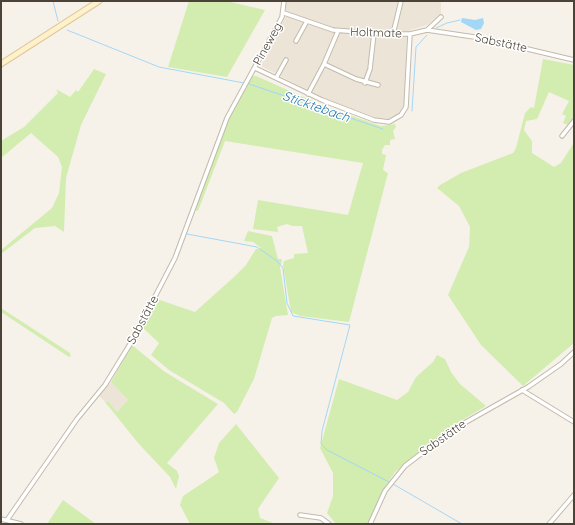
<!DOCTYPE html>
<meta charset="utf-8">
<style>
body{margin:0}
#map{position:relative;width:575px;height:525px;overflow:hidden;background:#f6f2ea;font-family:Quicksand,sans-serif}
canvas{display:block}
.frame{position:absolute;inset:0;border:2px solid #4b4337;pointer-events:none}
</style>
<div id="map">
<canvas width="575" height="525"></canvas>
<div class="frame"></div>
</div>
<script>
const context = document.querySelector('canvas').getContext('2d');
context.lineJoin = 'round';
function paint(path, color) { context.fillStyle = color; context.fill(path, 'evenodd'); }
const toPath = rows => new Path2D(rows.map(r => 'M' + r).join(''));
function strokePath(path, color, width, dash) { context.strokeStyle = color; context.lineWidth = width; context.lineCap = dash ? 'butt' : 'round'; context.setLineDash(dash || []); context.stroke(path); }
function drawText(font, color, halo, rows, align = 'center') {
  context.font = font + ' Quicksand,sans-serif'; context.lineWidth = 3; context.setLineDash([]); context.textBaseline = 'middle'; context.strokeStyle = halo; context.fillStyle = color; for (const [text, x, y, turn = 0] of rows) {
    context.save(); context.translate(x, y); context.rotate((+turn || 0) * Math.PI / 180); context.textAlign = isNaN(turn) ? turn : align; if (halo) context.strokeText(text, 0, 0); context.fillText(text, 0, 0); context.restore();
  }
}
const residential = toPath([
 [286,1,441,1,441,14,427,25,410,30,407,36,404,105,398,115,388,119,378,118,323,98,261,66,286,16],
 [111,382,128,400,117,412,109,402,105,402,99,396]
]);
const green = toPath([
 [189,1,226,1,265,10,227,77,168,67],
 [543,59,574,65,574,118,568,125,563,123,566,116,562,114,569,101,549,92,537,119,526,121,524,130,532,141,532,153,554,167,561,163,573,144,574,145,574,343,523,386,481,345,448,295,469,247,470,227,459,206,437,188,440,185,461,173,513,153,516,148,525,113,531,107,534,108],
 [94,69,106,74,81,125,66,178,64,232,55,226,35,228,1,254,1,250,52,208,59,193,62,167,58,157,31,133,1,158,1,141,24,127,58,93,56,89,70,97,76,90,78,92],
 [252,76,256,76,317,103,315,109,319,110,321,105,381,126,395,124,396,127,393,131,395,139,390,140,390,145,385,145,382,150,382,154,386,155,383,170,388,173,349,322,300,316,291,312,283,265,284,261,294,258,294,254,308,253,302,226,292,226,287,224,277,227,278,232,253,229,258,200,348,215,363,163,225,141,198,211,195,210,229,118],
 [248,231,272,236,278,259,281,259,282,261,280,267,288,315,276,316,272,318,254,379,237,412,234,414,224,403,169,370,151,355,159,343,142,327,157,299,195,312,235,276,246,265,256,249,261,248,253,242,244,241],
 [1,308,70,353,71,356,69,357,1,312],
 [132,345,165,372,218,404,167,463,177,471,179,476,176,489,170,477,138,443,105,402,109,402,117,412,128,400,111,382],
 [437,355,445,359,451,372,460,384,486,406,447,429,395,472,384,489,368,524,336,524,327,513,333,496,333,473,320,448,339,379,397,400,408,392,416,377,433,362],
 [236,424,279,478,258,509,260,518,276,524,190,524,180,505,183,496,219,472,214,458,219,443],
 [63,500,96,524,47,524]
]);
const water = toPath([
 [462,18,475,20,483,18,484,23,481,29,476,30,461,22]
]);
const stream = toPath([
 [53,1,58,21],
 [436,28,447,23,460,20],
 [67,30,159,67,244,83],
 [249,84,383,129],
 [412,111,416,47,427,35],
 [187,234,257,247,277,261,283,268,287,303,293,316,350,325,322,431,321,444,327,450,389,482],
 [393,484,462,524]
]);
const street = toPath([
 [284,13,333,30,387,34,410,34,427,30,441,17],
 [427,30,481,38,574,60],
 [393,34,401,1],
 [296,41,307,21],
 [324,64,356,79,378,85],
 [255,68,322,100,374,120,389,122,401,115,406,107,410,34],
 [276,78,286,60],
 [365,83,370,69,374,33],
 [308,94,324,64,338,31],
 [562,136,574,121],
 [522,390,574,422],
 [300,515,321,518,329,524],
 [1,519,21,524],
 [7,520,77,419,105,385,132,341,175,258,227,118,282,17,284,1],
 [370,524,385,491,405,466,452,430,528,387,561,364,574,352],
 [549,524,574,495]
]);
const secondary = toPath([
 [1,64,99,1]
]);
const streetNames = [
 ["Holtmate",376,33,2],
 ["Sabstätte",501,43,12],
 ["Pineweg",268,44,-61],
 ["Sabstätte",143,320,-62],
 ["Sabstätte",443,438,-35]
];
const waterNames = [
 ["Sticktebach",316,107,19]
];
paint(residential, '#ebe4d7');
paint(green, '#d3edb0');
paint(water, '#a2d7f7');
strokePath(stream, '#a2d7f7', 1);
strokePath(street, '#c3baab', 5.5);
strokePath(secondary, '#ddc898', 7);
strokePath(street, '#fff', 3.5);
strokePath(secondary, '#fff1cb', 5);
drawText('12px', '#4b4337', '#fff', streetNames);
drawText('italic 13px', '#2379b0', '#fff', waterNames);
</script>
